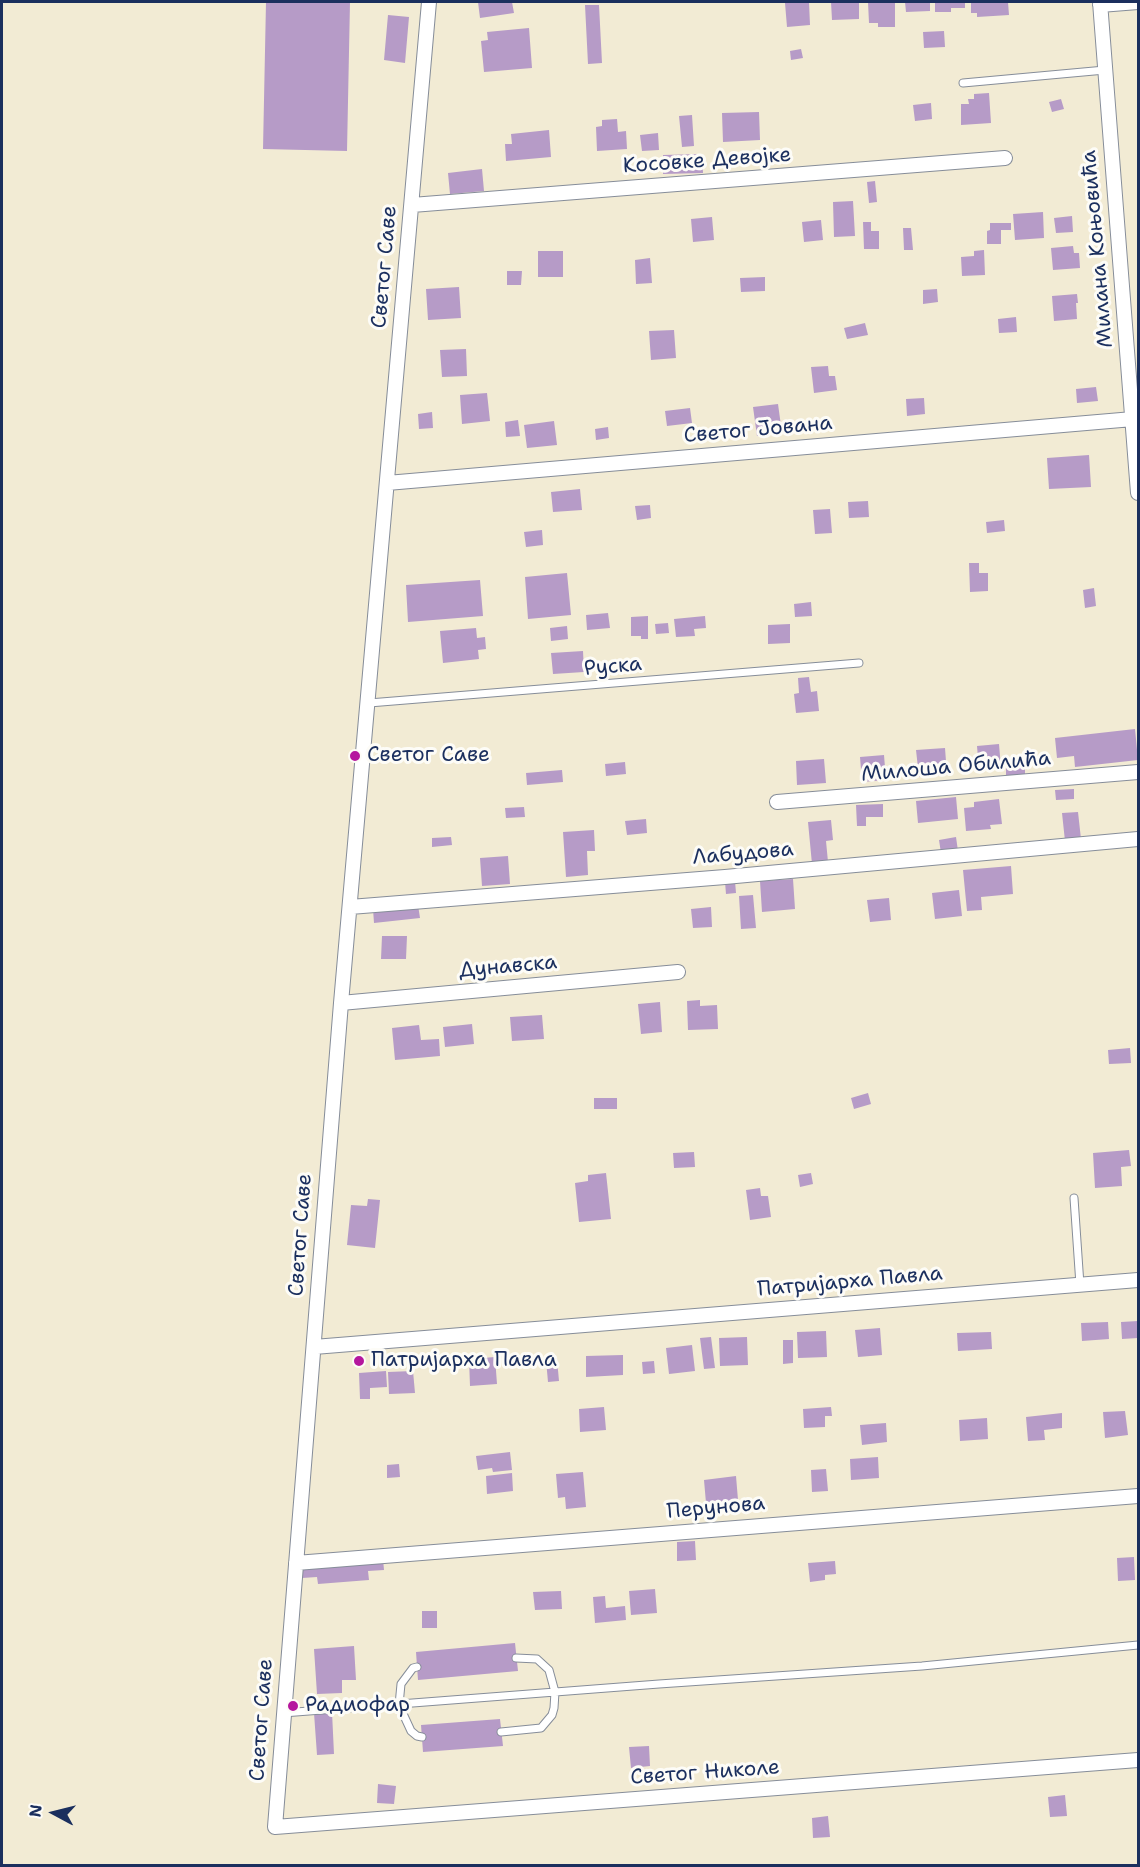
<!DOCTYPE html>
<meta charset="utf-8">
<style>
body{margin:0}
#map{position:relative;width:1140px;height:1867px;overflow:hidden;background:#f2ebd4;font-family:"Shantell Sans",sans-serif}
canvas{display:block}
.frame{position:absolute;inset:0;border:3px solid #1b2f5e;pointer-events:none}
.north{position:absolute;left:24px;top:1783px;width:60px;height:60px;-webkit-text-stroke:4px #fdfcf7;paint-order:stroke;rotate:277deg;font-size:16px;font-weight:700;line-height:24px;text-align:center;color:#1b2f5e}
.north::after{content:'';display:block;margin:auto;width:21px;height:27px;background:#1b2f5e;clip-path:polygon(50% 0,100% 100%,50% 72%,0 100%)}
</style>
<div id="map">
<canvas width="1140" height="1867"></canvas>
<div class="frame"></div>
<div class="north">N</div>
</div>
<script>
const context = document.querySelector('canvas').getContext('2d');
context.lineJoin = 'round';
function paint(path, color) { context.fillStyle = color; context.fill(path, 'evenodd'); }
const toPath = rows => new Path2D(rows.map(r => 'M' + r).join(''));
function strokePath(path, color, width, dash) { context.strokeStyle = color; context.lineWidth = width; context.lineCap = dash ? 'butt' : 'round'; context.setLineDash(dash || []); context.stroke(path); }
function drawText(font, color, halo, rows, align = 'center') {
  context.font = font + ' "Shantell Sans",sans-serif'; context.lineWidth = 6; context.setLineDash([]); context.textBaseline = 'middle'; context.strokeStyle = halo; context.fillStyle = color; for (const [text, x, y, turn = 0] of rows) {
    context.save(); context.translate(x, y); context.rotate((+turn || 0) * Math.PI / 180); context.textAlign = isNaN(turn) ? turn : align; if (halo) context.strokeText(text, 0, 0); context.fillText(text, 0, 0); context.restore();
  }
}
const building = toPath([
 [266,2,350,2,347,151,263,149],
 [478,2,512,2,514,13,480,18],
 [809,2,810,25,787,27,785,3],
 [831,2,859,2,859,19,832,20],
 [868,2,895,2,895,27,878,27,878,23,869,23],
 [905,2,930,2,930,11,906,12],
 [935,2,965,2,965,8,951,8,951,12,935,12],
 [971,2,1008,2,1009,15,977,17,977,13,971,13],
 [585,5,599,5,602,63,588,64],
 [388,15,409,17,405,63,384,60],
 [529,28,532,68,484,72,481,41,488,40,487,32],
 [944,31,945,47,924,48,923,32],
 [801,49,803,58,791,60,790,51],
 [989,93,991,123,961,125,961,104,969,104,968,99,974,99,974,94],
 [1061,99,1064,109,1052,112,1049,102],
 [931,103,932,119,915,121,913,105],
 [759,112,760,140,723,142,722,113],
 [692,115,694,146,682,147,679,116],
 [617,119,618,132,626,131,627,149,597,151,596,127,602,126,602,120],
 [549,130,551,157,506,161,505,144,512,144,511,134],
 [658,133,659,150,642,151,640,135],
 [702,154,703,173,663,174,663,155],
 [482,169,484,191,450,194,448,173],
 [875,181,877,202,869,203,867,182],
 [853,201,855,236,834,237,833,202],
 [1043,212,1044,238,1015,240,1013,214],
 [1072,216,1073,232,1056,233,1054,218],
 [712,217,714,240,693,242,691,219],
 [821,220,823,240,804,242,802,222],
 [863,222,871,222,871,231,879,231,879,249,864,249],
 [990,223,1011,223,1011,230,1001,230,1001,244,987,244,987,231,990,230],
 [903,228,911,228,913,250,904,250],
 [1073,246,1074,253,1079,253,1080,268,1053,270,1051,248],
 [984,250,985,275,962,276,961,257,974,256,974,251],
 [538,251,563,251,563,277,538,277],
 [650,258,652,283,636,284,635,260],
 [507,271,522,271,521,285,507,285],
 [765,277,765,291,741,292,740,278],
 [459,287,461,318,428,320,426,289],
 [937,289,938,302,923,304,923,290],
 [1077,294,1078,303,1076,303,1077,319,1054,321,1052,296],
 [1016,317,1017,332,999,333,998,319],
 [865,323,868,335,847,339,844,328],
 [674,330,676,358,651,360,649,331],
 [466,349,467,376,442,377,440,350],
 [828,366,829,376,835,376,837,390,814,393,811,367],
 [1096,387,1098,401,1077,403,1076,389],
 [487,393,490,421,462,424,460,395],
 [924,398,925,414,907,416,906,399],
 [778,404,782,433,757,436,753,407],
 [690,408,692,423,667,426,665,411],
 [432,412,433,428,419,429,418,414],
 [518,420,520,436,506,437,505,422],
 [554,421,557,445,527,448,524,425],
 [608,427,609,438,596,440,595,429],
 [1089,455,1091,487,1049,489,1047,458],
 [580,489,582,510,553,512,551,492],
 [868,501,869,517,849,518,848,502],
 [650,505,651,518,637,520,635,506],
 [830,509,832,533,815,534,813,510],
 [1004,520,1005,531,987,533,986,522],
 [542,530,543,545,526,547,524,532],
 [969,563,979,563,979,573,988,573,988,591,970,592],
 [567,573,571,615,528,619,525,577],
 [480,580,483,616,408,622,406,585],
 [1094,588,1096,606,1085,608,1083,590],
 [811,602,812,616,795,617,794,604],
 [608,613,610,628,587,630,586,615],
 [648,616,648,639,641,639,641,636,631,636,631,617],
 [705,616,706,628,694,629,695,636,676,637,674,619],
 [668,623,669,633,656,634,655,624],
 [790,624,790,643,768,644,768,625],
 [567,626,568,639,551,641,550,628],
 [476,628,477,638,485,637,486,649,478,650,479,659,443,663,440,631],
 [583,651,584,672,553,674,551,653],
 [809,677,811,692,817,691,819,711,796,713,794,694,799,693,798,678],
 [1135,729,1138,760,1075,767,1074,756,1057,758,1055,738],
 [999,744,1001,768,979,770,977,746],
 [945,748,947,775,919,777,916,750],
 [884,755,886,780,862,782,860,757],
 [824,759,826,783,797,785,796,761],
 [625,762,626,774,606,776,605,764],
 [1006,765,1025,765,1025,778,1006,778],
 [562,770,563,782,527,785,526,773],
 [1074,789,1074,799,1056,800,1055,790],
 [956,797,958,819,918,823,916,801],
 [999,799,1002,824,990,825,991,829,966,831,964,808,974,807,974,802],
 [883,804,883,817,866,817,866,826,857,826,856,805],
 [524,807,525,817,506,818,505,808],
 [1078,812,1081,839,1065,841,1062,813],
 [646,819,647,833,627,835,625,821],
 [831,820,833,840,826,841,828,862,812,864,808,822],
 [594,830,595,851,587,851,588,875,566,877,563,832],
 [451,837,452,845,432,847,432,838],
 [956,837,958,851,941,853,939,840],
 [508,856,510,884,482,886,480,858],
 [1011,866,1013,894,981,897,982,910,967,911,963,870],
 [793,879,795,909,762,912,760,881],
 [735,881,736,893,726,894,725,882],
 [959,890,962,916,935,919,932,893],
 [753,895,756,928,741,929,739,896],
 [889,898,891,920,870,922,867,900],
 [418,905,420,918,374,923,373,909],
 [711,907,712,927,693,928,691,909],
 [382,936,407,936,406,959,381,959],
 [700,1000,700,1006,717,1005,718,1029,688,1030,687,1001],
 [660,1002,662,1032,641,1034,638,1004],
 [542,1015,544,1039,512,1041,510,1017],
 [472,1024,474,1044,445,1047,443,1027],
 [419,1025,421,1040,439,1039,440,1056,395,1060,392,1028],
 [1130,1048,1131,1063,1109,1064,1108,1050],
 [868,1093,871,1104,854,1109,851,1098],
 [594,1098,617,1098,617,1109,594,1109],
 [1129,1150,1131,1166,1121,1167,1122,1186,1095,1188,1093,1153],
 [694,1152,695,1167,674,1168,673,1153],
 [606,1173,611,1219,579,1222,575,1183,588,1181,588,1175],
 [811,1173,813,1184,800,1187,798,1175],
 [760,1188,761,1196,768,1196,771,1217,750,1220,746,1190],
 [368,1199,380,1200,375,1248,347,1245,351,1205,367,1206],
 [1138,1321,1138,1338,1122,1339,1121,1322],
 [1108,1322,1109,1339,1082,1341,1081,1323],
 [880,1328,882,1355,858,1357,855,1330],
 [826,1331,827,1357,798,1358,797,1332],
 [991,1332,992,1349,958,1351,957,1333],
 [711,1337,715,1368,704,1369,700,1338],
 [747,1337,748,1365,720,1366,719,1338],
 [783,1340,793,1340,793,1363,783,1364],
 [692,1345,695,1371,669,1374,666,1348],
 [623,1355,623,1375,586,1377,586,1356],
 [495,1357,497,1384,470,1386,469,1359],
 [557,1359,559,1381,548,1382,546,1360],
 [654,1361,655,1373,643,1374,642,1362],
 [386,1371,387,1387,370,1388,370,1399,360,1399,359,1373],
 [413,1371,415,1393,389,1394,388,1372],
 [604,1407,606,1430,580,1432,579,1409],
 [831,1407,832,1416,825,1416,825,1427,804,1428,803,1409],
 [1125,1411,1128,1435,1105,1438,1103,1412],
 [1062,1413,1062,1428,1044,1430,1045,1440,1028,1441,1026,1417],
 [987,1418,988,1439,960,1441,959,1420],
 [886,1423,887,1442,862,1445,860,1425],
 [510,1452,512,1470,493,1472,492,1468,478,1470,476,1456],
 [878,1457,879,1478,851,1480,850,1459],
 [399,1464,400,1477,387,1478,387,1465],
 [826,1469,828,1491,812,1492,811,1470],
 [583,1472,586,1507,566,1509,565,1497,558,1498,556,1474],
 [512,1473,513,1491,487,1494,486,1476],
 [736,1476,738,1500,706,1503,704,1480],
 [695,1541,696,1560,677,1561,677,1542],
 [1134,1557,1135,1580,1118,1581,1117,1558],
 [383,1559,384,1570,368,1571,369,1580,318,1584,317,1577,302,1578,301,1566],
 [835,1561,836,1574,825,1575,825,1580,810,1582,808,1563],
 [655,1589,657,1613,631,1615,629,1591],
 [561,1591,562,1609,535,1610,533,1592],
 [605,1596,606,1608,625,1606,626,1620,595,1623,593,1597],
 [422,1611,437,1611,437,1628,422,1628],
 [515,1643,518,1671,418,1680,416,1652],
 [354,1646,356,1680,342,1680,342,1693,317,1694,314,1649],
 [332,1712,334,1754,317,1755,314,1713],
 [500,1719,503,1746,423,1752,421,1725],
 [649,1746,650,1766,631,1768,629,1747],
 [378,1784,396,1786,394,1804,377,1803],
 [1065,1795,1067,1816,1050,1817,1048,1797],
 [828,1816,830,1837,813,1838,812,1818]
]);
const service = toPath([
 [963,83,1105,70],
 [369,703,859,663],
 [1074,1198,1080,1285],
 [417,1667,413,1668,401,1684,399,1705,411,1731,417,1736,422,1737],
 [283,1713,659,1684,922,1666,1138,1645],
 [501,1732,541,1728,552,1715,554,1708,555,1692,549,1670,537,1659,516,1658]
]);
const minor = toPath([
 [429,2,341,1003,275,1827,1138,1760],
 [1100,2,1138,493],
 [1100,5,1138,2],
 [412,205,1005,158],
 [387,483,1133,419],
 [777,802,1138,772],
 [350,907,725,877,1138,839],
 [341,1003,678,972],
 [314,1347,1138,1280],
 [296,1563,1138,1496]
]);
const markers = [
 [355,756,6,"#b5179e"],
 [359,1361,6,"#b5179e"],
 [293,1706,6,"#b5179e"]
];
const streetNames = [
 ["Косовке Девојке",707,161,-4],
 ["Милана Коњовића",1098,249,-95],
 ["Светог Саве",385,267,-85],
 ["Светог Јована",758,430,-5],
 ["Руска",613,667,-5],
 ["Милоша Обилића",956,767,-5],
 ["Лабудова",743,854,-5],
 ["Дунавска",508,967,-5],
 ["Светог Саве",301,1235,-86],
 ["Патријарха Павла",850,1282,-5],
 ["Перунова",716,1508,-5],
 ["Светог Саве",262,1720,-86],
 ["Светог Николе",705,1773,-4]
];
const poiNames = [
 ["Светог Саве",367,756],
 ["Патријарха Павла",371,1361],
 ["Радиофар",305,1706]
];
paint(building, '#b69bc7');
strokePath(service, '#868d99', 9);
strokePath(minor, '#868d99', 16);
strokePath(service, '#fff', 7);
strokePath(minor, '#fff', 14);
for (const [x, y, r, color] of markers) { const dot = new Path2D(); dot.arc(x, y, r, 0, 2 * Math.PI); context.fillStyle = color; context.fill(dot); strokePath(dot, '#fdfcf7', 2); }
drawText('21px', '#1b2f5e', '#fdfcf7', streetNames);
drawText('21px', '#1b2f5e', '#fdfcf7', poiNames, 'left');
</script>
